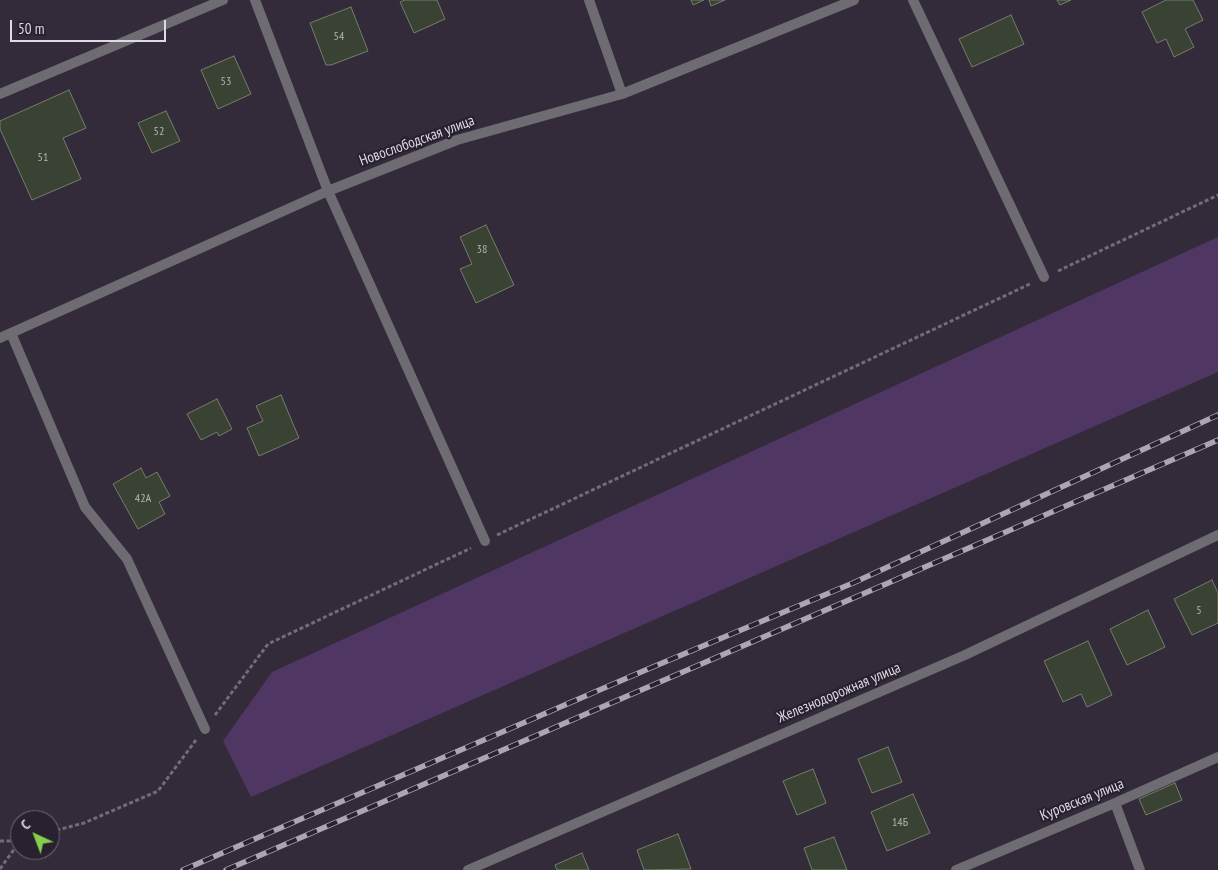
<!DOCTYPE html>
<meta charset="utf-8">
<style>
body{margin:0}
#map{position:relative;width:1218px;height:870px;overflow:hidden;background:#332b3a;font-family:"PT Sans Narrow",sans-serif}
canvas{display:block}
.north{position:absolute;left:10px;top:810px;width:50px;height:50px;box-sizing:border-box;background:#29212f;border:1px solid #716b77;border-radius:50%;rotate:317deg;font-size:14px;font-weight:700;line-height:20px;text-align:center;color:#ded9e3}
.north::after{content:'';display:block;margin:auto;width:18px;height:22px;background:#85cf4d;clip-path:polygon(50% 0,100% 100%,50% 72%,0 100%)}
.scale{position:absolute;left:10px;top:20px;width:156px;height:22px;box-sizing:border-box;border:2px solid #ded9e3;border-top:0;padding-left:6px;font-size:15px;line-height:18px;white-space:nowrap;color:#ded9e3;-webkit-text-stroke:4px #29212f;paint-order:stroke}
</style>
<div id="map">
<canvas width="1218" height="870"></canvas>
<div class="north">С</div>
<div class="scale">50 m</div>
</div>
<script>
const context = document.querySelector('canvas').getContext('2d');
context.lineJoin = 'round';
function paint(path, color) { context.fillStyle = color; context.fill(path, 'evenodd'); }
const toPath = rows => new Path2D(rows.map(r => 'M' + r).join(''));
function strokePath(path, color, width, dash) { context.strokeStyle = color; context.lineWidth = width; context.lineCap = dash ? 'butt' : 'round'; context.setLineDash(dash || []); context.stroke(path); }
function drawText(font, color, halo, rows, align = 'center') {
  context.font = font + ' "PT Sans Narrow",sans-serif'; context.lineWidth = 4.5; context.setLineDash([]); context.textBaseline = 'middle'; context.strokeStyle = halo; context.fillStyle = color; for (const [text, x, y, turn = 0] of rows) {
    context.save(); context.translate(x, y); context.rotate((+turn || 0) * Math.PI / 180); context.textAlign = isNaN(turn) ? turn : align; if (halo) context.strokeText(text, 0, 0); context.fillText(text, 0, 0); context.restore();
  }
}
const green = toPath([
 [1218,237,1218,372,251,797,223,741,272,672]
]);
const building = toPath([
 [405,0,437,0,445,19,414,33,400,2,405,0],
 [691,0,704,0,693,5,691,0],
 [709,0,725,0,711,6,709,0],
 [1057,0,1071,0,1060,5,1057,0],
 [1166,0,1193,0,1203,20,1185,29,1194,47,1174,57,1166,39,1157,43,1142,12,1166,0],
 [351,7,368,51,331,65,326,65,310,23,351,7],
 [1011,15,1024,44,972,67,959,39,1011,15],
 [234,56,251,94,218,109,201,70,234,56],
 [69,90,86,128,63,138,81,179,32,200,0,129,0,121,69,90],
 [166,111,180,141,152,153,138,123,166,111],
 [486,225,514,285,476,303,460,269,472,264,460,237,486,225],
 [281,395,299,438,259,456,247,428,263,421,256,406,281,395],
 [217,399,232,429,219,436,217,432,201,440,187,414,217,399],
 [141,468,146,478,157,472,170,496,159,502,165,514,138,529,113,484,141,468],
 [1212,580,1218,593,1218,623,1192,635,1174,599,1212,580],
 [1148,610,1165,647,1127,665,1110,629,1148,610],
 [1088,641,1112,695,1087,707,1081,694,1063,702,1044,661,1088,641],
 [888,747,902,782,872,793,858,759,888,747],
 [813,769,826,803,797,815,783,781,813,769],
 [1175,783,1182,800,1146,815,1139,799,1175,783],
 [913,794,930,833,887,851,871,812,913,794],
 [678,834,691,869,644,870,637,850,678,834],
 [834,837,847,870,812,870,804,848,834,837],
 [582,853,589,870,557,870,555,865,582,853]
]);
const path = toPath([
 [1058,271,1218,195],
 [497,535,1032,283],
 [215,715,268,644,471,548],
 [50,832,84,823,158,791,196,740],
 [0,841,19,841],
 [0,869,20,841]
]);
const street = toPath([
 [255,0,328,191,485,541],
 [589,0,622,94],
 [913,0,1044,277],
 [0,94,223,0],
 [11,333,85,507,127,559,205,729],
 [0,338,328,191,457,140,622,94,854,0],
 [1115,803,1140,870],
 [468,870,965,655,1218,535],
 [956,870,1115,803,1218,757]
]);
const rail = toPath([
 [183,870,648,669,853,583,1218,415],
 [226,870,1218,440]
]);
const numberNames = [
 ["54",339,37],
 ["53",226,82],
 ["52",159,132],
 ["51",43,158],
 ["38",482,250],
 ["42А",143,499],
 ["5",1199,611],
 ["14Б",900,823]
];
const streetNames = [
 ["Новослободская улица",417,141,-20],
 ["Железнодорожная улица",839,693,-23],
 ["Куровская улица",1082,800,-22]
];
paint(green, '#503663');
paint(building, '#394233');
strokePath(building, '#737e6d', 1);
strokePath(path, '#726b78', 3, [4, 2.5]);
strokePath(street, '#6f6b73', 10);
strokePath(rail, '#aca6b1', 5.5);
strokePath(rail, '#29212f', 4, [11]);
drawText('12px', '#b5b3b7', null, numberNames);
drawText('15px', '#ded9e3', '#29212f', streetNames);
</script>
